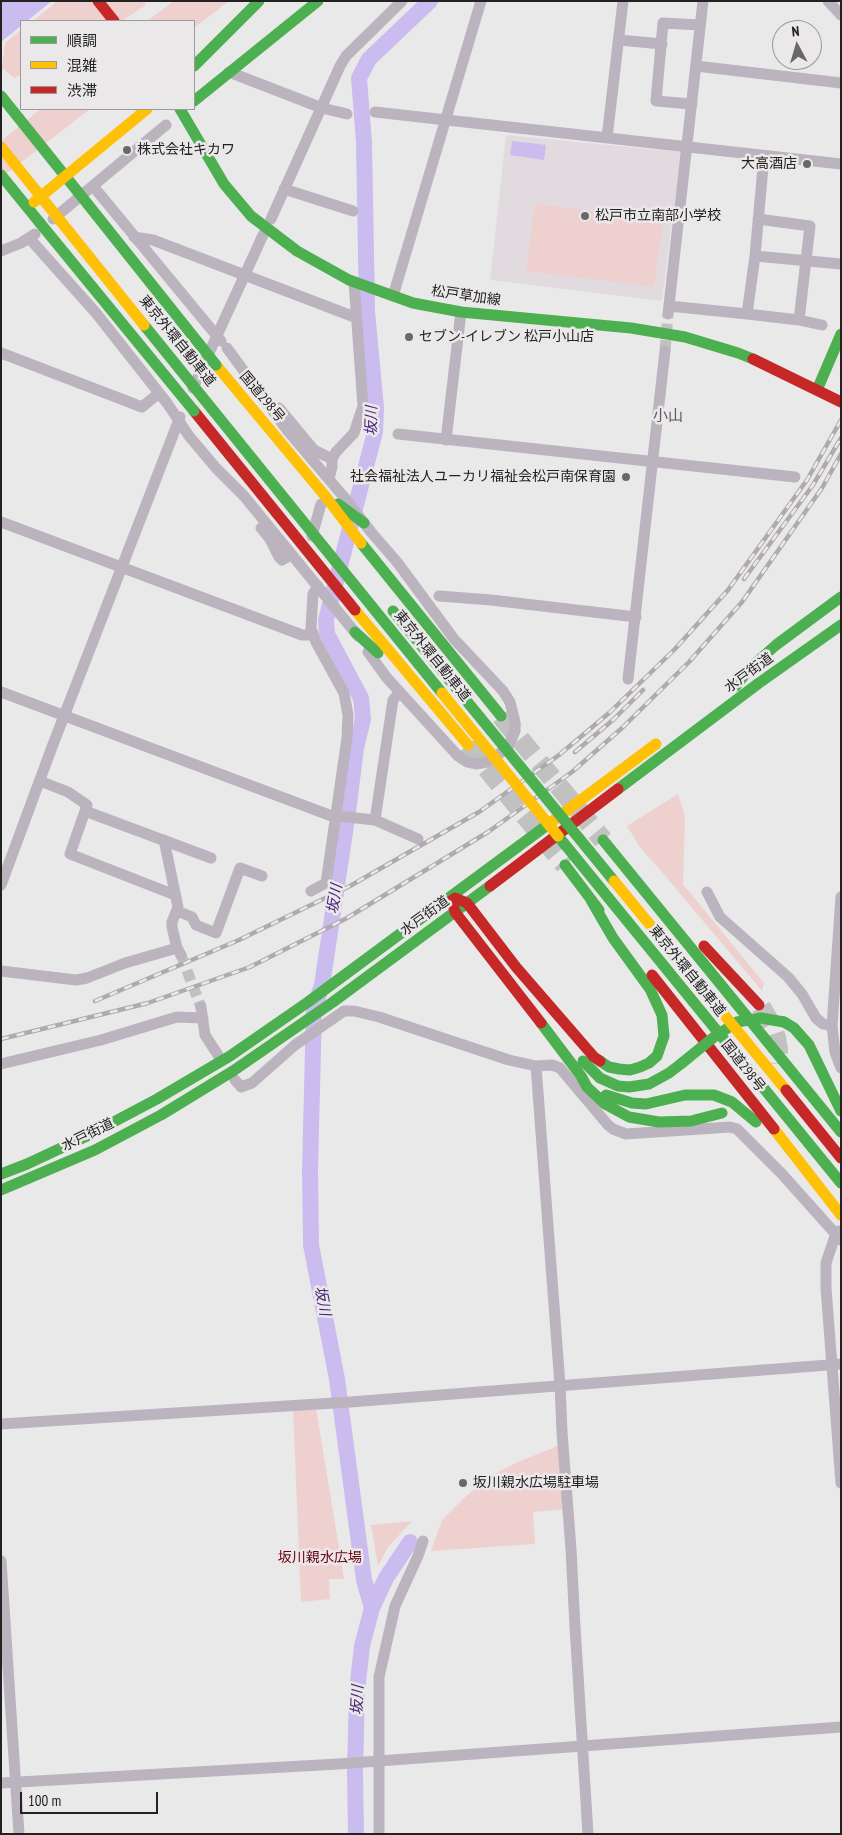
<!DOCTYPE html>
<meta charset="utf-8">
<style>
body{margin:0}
#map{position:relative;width:842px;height:1835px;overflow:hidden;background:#eae9ea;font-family:"PT Sans Narrow","Noto Sans JP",sans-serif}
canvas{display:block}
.frame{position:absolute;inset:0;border:2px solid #232222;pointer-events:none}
.legend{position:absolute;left:20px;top:20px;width:175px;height:90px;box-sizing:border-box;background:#ebe8ea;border:1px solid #9b999a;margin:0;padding:6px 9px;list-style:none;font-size:15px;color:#232222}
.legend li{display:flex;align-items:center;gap:10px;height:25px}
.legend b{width:25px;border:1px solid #9b999a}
.north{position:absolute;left:772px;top:20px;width:50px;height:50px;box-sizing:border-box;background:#ebe8ea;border:1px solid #9b999a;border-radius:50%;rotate:354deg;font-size:14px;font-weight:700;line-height:20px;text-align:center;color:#232222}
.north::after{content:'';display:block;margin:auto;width:18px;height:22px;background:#696868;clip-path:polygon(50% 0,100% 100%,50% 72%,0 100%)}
.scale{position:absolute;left:20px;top:1792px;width:138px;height:22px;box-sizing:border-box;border:2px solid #232222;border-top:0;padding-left:6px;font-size:15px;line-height:18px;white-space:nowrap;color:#232222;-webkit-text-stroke:4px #ebe8ea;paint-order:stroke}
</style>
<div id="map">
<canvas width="842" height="1835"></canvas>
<div class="frame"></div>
<ul class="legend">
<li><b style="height:6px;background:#4caf50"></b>順調</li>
<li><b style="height:6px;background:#ffc107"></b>混雑</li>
<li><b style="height:6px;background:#c62828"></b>渋滞</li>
</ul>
<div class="north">N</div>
<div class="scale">100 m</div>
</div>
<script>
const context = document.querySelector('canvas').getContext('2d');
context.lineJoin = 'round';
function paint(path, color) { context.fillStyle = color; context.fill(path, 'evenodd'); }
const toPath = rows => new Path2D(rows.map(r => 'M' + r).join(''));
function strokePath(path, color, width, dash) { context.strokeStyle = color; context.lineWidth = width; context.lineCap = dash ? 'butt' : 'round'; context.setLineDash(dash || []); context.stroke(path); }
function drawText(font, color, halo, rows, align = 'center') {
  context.font = font + ' "PT Sans Narrow","Noto Sans JP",sans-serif'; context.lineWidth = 5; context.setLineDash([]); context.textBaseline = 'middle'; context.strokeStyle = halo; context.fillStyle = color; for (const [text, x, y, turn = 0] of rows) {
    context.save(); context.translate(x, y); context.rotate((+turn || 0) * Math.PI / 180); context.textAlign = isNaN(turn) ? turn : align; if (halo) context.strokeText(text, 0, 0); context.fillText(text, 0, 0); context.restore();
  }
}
const built = toPath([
 [506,135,681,152,662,301,490,280]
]);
const green = toPath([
 [57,1,143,1,146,5,122,21,33,21],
 [174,1,229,1,194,28,194,21,147,21],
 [21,30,21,75,14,78,2,68,5,43],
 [41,109,90,109,1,178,1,141],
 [535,204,663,220,654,287,526,271],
 [678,794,685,816,683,884,764,983,762,991,667,878,639,846,627,826],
 [316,1408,344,1579,329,1579,330,1599,301,1602,293,1409],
 [560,1445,565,1509,533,1512,535,1544,431,1551,442,1520,465,1497,491,1476,518,1462],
 [412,1521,388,1547,378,1566,371,1525]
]);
const water = toPath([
 [1,1,52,1,27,21,21,21,21,26,2,41,1,47],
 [512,141,546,145,544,160,510,155]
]);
const river = toPath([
 [372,1608,364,1580,337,1379,311,1245,310,1170,314,1009,322,985,348,812,356,748,363,719,361,698,327,634,326,620,375,432,376,408,367,311,364,143,359,78,369,59,430,1],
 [356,1834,355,1772,357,1691,362,1646,372,1608,386,1578,410,1542]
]);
const streetTunnel = toPath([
 [665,351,668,314],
 [181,955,201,1007]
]);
const highwayTunnel = toPath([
 [501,716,603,840],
 [468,745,565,865],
 [761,1007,772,1026,776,1038,778,1049,777,1064]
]);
const street = toPath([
 [828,1,841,15],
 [619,40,662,44],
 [696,66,841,83],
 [229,72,322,108,347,114],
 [692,104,656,101,663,23,700,25],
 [375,112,841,164],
 [607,138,623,1],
 [93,186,221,341],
 [284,189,353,211],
 [53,219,166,125],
 [271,219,340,66,346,56,402,1],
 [758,219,810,226,799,320],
 [134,237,153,240,357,318],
 [30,239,96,313,167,403,189,436,216,468,244,496,358,636],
 [1,251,21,243,35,234],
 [755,256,841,264],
 [393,296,481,1],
 [669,306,747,314,799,320,822,325],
 [668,314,703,1],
 [747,314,755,256,764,156],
 [227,348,287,430,343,496,371,532,397,562,454,639,503,691,510,702,515,722,515,731,509,745,498,755,487,762,476,764,467,762,458,756,387,678,368,652],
 [1,353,142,407,159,393],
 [193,388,263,235],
 [279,408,314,450,332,459],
 [398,434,795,477],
 [446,440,461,312],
 [330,475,332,467,332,459,336,452,354,433,363,406,354,282],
 [1,522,302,635,313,635],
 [261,528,270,539,279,557,282,560,289,556],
 [312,536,321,504],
 [439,596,491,600,636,617],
 [628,679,665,351],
 [1,692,337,818],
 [40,781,68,792,87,805,85,811,211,858],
 [85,811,70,854,175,895],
 [337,816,375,820,418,839],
 [375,820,393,700,400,692],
 [164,840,178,907,172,922,172,927,177,948,181,955],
 [1,885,52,747,180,417],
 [311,891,326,883,347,738,348,715,344,693,316,642,311,628,313,594,318,586],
 [707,892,720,917,788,977,802,994,816,1018,823,1024,832,1026],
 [841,897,832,1026,835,1052,841,1068],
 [177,911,192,917,196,925,216,933,240,868,262,876],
 [1,971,76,980,87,978,125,963,177,948],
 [201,1007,205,1035,218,1055],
 [1,1064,101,1040,177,1017,203,1018],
 [536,1066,560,1385,562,1432,571,1549,575,1627,588,1834],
 [235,1080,241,1087,252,1083,295,1045,344,1011,354,1011,379,1017,509,1060,536,1066,552,1065,560,1068,608,1125,613,1129,626,1134,730,1127,737,1129,782,1174,841,1240],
 [839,1231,836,1233,826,1263,826,1288,841,1483],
 [1,1424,350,1402,841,1364],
 [1,1561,19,1834],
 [1,1783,338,1764,841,1727],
 [379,1834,379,1677,395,1606,418,1556,423,1541]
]);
const fast = toPath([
 [194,66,259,1],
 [1,96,78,192],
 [194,101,318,1],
 [180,109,224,184,251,216,297,251,349,280,413,303,461,312,631,328,685,337,738,353,753,359],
 [1,175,40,223],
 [817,390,841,334],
 [338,504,364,523],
 [361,543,501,716],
 [355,632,378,653],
 [736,686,749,669,776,645,841,597],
 [618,789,759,683,841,625],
 [603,840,841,1132],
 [565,865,599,910],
 [591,900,613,938,650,989,662,1015,664,1036,657,1056,649,1063,640,1067,630,1070,619,1069,609,1067,600,1061],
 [784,1022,794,1028,809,1045,841,1111],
 [541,1023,581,1076,587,1087,605,1104,629,1117,659,1122,691,1121,722,1113],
 [583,1061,600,1078,618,1086,629,1087,649,1084,669,1073,682,1063],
 [606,1095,632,1103,646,1104,685,1095,714,1095,732,1102,756,1122],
 [1,1174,27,1164,89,1135,157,1099,230,1056,308,1002,550,823],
 [1,1190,95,1150,161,1115,233,1071,333,1002,490,886]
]);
const slow = toPath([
 [34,202,147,109],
 [216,365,326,497,361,543],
 [355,610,468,745],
 [550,823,656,744],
 [774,1129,841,1215]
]);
const jam = toPath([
 [98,1,114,21],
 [753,359,841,402],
 [194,411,355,610],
 [490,886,618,789],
 [455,898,467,903,516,967,594,1057,600,1061],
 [452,900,455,912,541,1023],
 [704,946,759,1005],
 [652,975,774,1129]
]);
const rail = toPath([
 [744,579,813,485,841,438],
 [575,752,614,719,643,690],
 [95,1001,239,940,350,886,479,812,559,755,609,713,675,649,728,590,807,480,841,420],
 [1,1039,148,1003,250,967,347,918,488,832,572,772,622,728,689,662,742,602,822,488,841,454]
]);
const fastBridge = toPath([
 [78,192,216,365],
 [40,223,194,411],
 [144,325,442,693],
 [393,611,614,881],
 [558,836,841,1183],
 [682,1063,714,1037,737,1022,761,1018,784,1022]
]);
const slowBridge = toPath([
 [1,147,144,325],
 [442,693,558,836],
 [614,881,786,1090]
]);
const jamBridge = toPath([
 [786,1090,841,1158]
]);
const markers = [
 [127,150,5,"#696868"],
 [807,164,5,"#696868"],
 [585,216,5,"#696868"],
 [409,337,5,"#696868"],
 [626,477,5,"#696868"],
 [463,1483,5,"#696868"]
];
const poiNames = [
 ["株式会社キカワ",137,150],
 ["大高酒店",797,164,"right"],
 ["松戸市立南部小学校",595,216],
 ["セブン-イレブン 松戸小山店",419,337],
 ["社会福祉法人ユーカリ福祉会松戸南保育園",616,477,"right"],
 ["坂川親水広場駐車場",473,1483]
];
const streetNames = [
 ["松戸草加線",466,296,8],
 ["東京外環自動車道",177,341,51],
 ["国道298号",262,397,50],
 ["東京外環自動車道",432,656,51],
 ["水戸街道",749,673,-36],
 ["水戸街道",425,916,-36],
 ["東京外環自動車道",687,971,51],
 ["国道298号",743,1066,52],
 ["水戸街道",88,1135,-26]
];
const parkNames = [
 ["坂川親水広場",320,1558]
];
const neighbourhoodNames = [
 ["小山",668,417]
];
const waterNames = [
 ["坂川",372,421,-89],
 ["坂川",335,899,-81],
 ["坂川",322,1301,79],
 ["坂川",358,1700,-88]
];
paint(built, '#e1dadf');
paint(green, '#eed0cf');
paint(water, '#cbbcf0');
strokePath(river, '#cbbcf0', 16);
strokePath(streetTunnel, '#c2c1c2', 11, [11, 5.5]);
strokePath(highwayTunnel, '#c2c1c2', 20, [20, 10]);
strokePath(street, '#bbb4be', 11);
strokePath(fast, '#4caf50', 11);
strokePath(slow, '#ffc107', 11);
strokePath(jam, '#c62828', 11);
strokePath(rail, '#aeaaae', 4.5);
strokePath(rail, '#ebe8ea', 2.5, [8]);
strokePath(fastBridge, '#4caf50', 11);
strokePath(slowBridge, '#ffc107', 11);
strokePath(jamBridge, '#c62828', 11);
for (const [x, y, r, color] of markers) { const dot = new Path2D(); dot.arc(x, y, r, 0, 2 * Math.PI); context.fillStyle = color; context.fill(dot); strokePath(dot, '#ebe8ea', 2); }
drawText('14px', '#232222', '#ebe8ea', poiNames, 'left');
drawText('14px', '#232222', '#ebe8ea', streetNames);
drawText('14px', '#6a0014', '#ebe8ea', parkNames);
drawText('15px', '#5a5758', '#ebe8ea', neighbourhoodNames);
drawText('italic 15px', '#472679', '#ebe8ea', waterNames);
</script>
